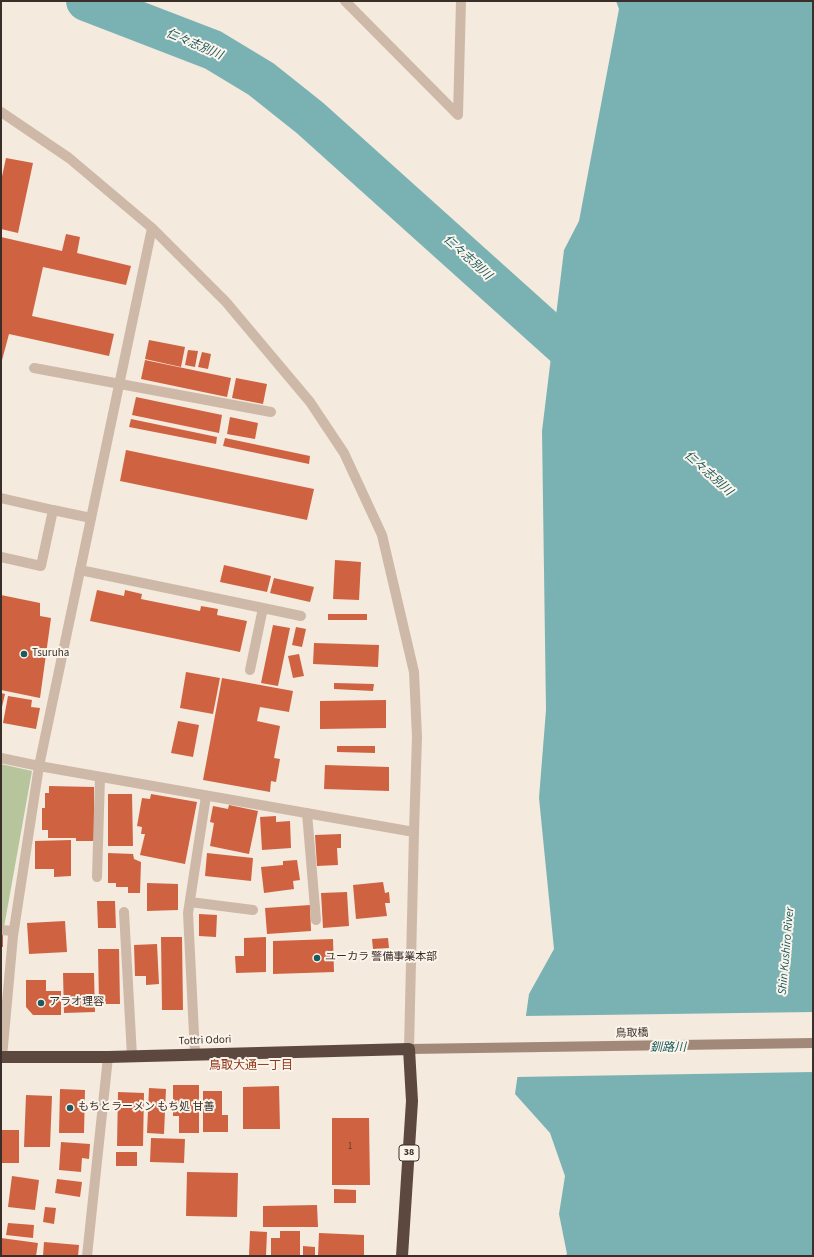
<!DOCTYPE html>
<meta charset="utf-8">
<style>
body{margin:0}
#map{position:relative;width:814px;height:1257px;overflow:hidden;background:#f4eade;font-family:"Source Sans 3",sans-serif}
canvas{display:block}
.frame{position:absolute;inset:0;border:2px solid #3a2e29;pointer-events:none}
</style>
<div id="map">
<canvas width="814" height="1257"></canvas>
<div class="frame"></div>
</div>
<script>
const context = document.querySelector('canvas').getContext('2d');
context.lineJoin = 'round';
function paint(path, color) { context.fillStyle = color; context.fill(path, 'evenodd'); }
const toPath = rows => new Path2D(rows.map(r => 'M' + r).join(''));
function strokePath(path, color, width, dash) { context.strokeStyle = color; context.lineWidth = width; context.lineCap = dash ? 'butt' : 'round'; context.setLineDash(dash || []); context.stroke(path); }
function drawText(font, color, halo, rows, align = 'center') {
  context.font = font + ' "Source Sans 3","Noto Sans JP",sans-serif'; context.lineWidth = 4; context.setLineDash([]); context.textBaseline = 'middle'; context.strokeStyle = halo; context.fillStyle = color; for (const [text, x, y, turn = 0] of rows) {
    context.save(); context.translate(x, y); context.rotate((+turn || 0) * Math.PI / 180); context.textAlign = isNaN(turn) ? turn : align; if (halo) context.strokeText(text, 0, 0); context.fillText(text, 0, 0); context.restore();
  }
}
const green = toPath([
 [1,764,32,771,4,927,1,927]
]);
const water = toPath([
 [616,1,813,1,813,1256,565,1256,567,1254,559,1214,565,1176,550,1133,515,1094,529,994,554,949,539,798,546,710,542,431,564,250,579,221,619,9]
]);
const pier = toPath([
 [813,1012,813,1072,515,1077,524,1016]
]);
const river = toPath([
 [86,1,213,50,261,79,310,118,595,374]
]);
const building = toPath([
 [6,158,33,163,18,233,1,229,1,181],
 [66,234,80,237,77,253,131,266,126,285,43,267,32,316,114,334,109,356,9,334,1,364,1,237,62,251],
 [149,340,185,347,181,367,145,359],
 [188,350,198,351,195,367,185,365],
 [202,352,211,354,208,369,198,367],
 [145,360,231,378,227,397,141,379],
 [236,378,267,384,263,404,232,398],
 [136,397,222,415,219,433,132,415],
 [230,417,258,423,255,439,227,434],
 [131,419,217,437,216,444,129,427],
 [225,438,310,456,309,464,223,446],
 [126,450,314,489,307,520,120,481],
 [335,560,361,562,359,600,333,599],
 [224,565,271,576,267,592,220,582],
 [274,578,314,587,310,602,270,593],
 [97,590,124,596,125,590,142,594,141,599,200,611,201,606,218,609,217,615,247,621,240,652,90,621],
 [1,595,40,603,40,616,51,618,40,698,1,690],
 [328,614,367,614,367,620,328,620],
 [273,625,290,628,278,686,261,683],
 [296,627,306,629,302,647,292,645],
 [314,643,379,645,378,667,313,664],
 [299,654,304,676,293,678,288,656],
 [186,672,220,678,213,714,180,708],
 [222,678,293,691,289,712,260,707,257,721,280,726,274,758,280,759,276,782,271,781,270,792,203,780],
 [334,683,374,684,373,691,334,689],
 [1,693,5,694,2,707,1,707],
 [8,696,32,700,31,707,40,708,36,729,3,723],
 [386,700,386,728,320,729,320,701],
 [178,721,199,725,193,757,171,753],
 [337,746,375,746,375,753,337,752],
 [325,765,389,767,389,791,324,789],
 [49,786,94,787,94,841,76,841,76,838,48,838,48,830,42,830,42,808,45,808,45,793,49,793],
 [108,794,132,794,133,846,108,846],
 [151,794,197,802,185,864,140,855,145,834,141,834,142,827,137,826,142,798,150,799],
 [229,805,258,811,249,854,210,846,214,823,210,822,213,806,228,809],
 [276,816,276,822,290,821,291,848,262,850,260,817],
 [341,834,341,848,337,848,338,865,317,866,315,835],
 [71,840,71,876,54,877,54,869,35,869,35,841],
 [108,853,133,854,134,859,141,862,140,893,128,893,128,887,116,887,116,883,108,883],
 [207,853,253,858,251,881,205,876],
 [297,860,300,880,293,881,294,889,264,893,261,867,283,865,283,861],
 [383,882,385,893,389,892,390,903,385,903,387,916,356,919,353,885],
 [147,883,178,884,178,910,147,911],
 [347,892,349,926,323,928,321,893],
 [97,901,115,901,116,928,98,928],
 [310,905,311,931,267,934,265,908],
 [199,914,217,915,216,937,199,936],
 [65,921,67,952,29,954,27,923],
 [1,934,3,934,3,947,1,947],
 [161,937,182,937,183,1010,162,1010],
 [266,937,266,972,236,973,235,956,244,956,244,938],
 [388,938,389,948,373,949,372,939],
 [333,939,334,972,273,974,273,941],
 [157,944,159,984,146,985,146,976,135,976,134,945],
 [98,949,119,949,120,1004,99,1004],
 [63,973,94,973,95,1012,64,1013],
 [26,980,46,980,46,991,61,991,61,1015,33,1015,26,1007],
 [173,1085,199,1085,199,1133,179,1133,179,1116,173,1116],
 [279,1086,280,1129,243,1129,243,1087],
 [149,1088,166,1089,164,1134,147,1133],
 [60,1089,85,1090,84,1133,59,1133],
 [203,1091,222,1091,222,1115,228,1115,228,1132,203,1132],
 [118,1092,144,1093,143,1146,117,1146],
 [26,1095,52,1096,50,1147,24,1147],
 [332,1118,369,1118,370,1185,332,1185],
 [1,1130,19,1130,19,1163,1,1163],
 [151,1138,185,1139,184,1163,150,1162],
 [61,1142,90,1144,89,1159,82,1158,81,1172,59,1170],
 [116,1152,137,1152,137,1166,116,1166],
 [187,1172,238,1173,237,1217,186,1216],
 [12,1176,39,1180,35,1210,8,1207],
 [57,1179,82,1182,80,1197,55,1193],
 [334,1189,356,1190,356,1203,334,1203],
 [317,1205,318,1227,263,1227,263,1206],
 [45,1207,56,1208,54,1224,43,1222],
 [8,1223,34,1225,33,1238,6,1235],
 [250,1231,267,1232,266,1256,249,1256],
 [280,1231,300,1231,300,1256,271,1256,271,1238,280,1238],
 [319,1233,364,1235,364,1256,318,1256],
 [1,1238,38,1243,36,1256,1,1256],
 [44,1242,79,1245,78,1256,43,1256],
 [303,1246,315,1247,315,1256,303,1256]
]);
const lane = toPath([
 [34,368,271,412],
 [1,498,53,510],
 [1,557,41,566,53,510,91,518],
 [80,570,263,608,250,670],
 [263,608,301,616],
 [307,813,316,920],
 [97,877,100,777],
 [190,902,253,910],
 [124,912,132,1056],
 [195,1054,188,913,206,796]
]);
const street = toPath([
 [345,1,458,115,461,1],
 [1,112,69,158,152,228,226,302,310,402,344,453,382,535,414,672,417,737,414,832,409,1049],
 [1,758,39,766,414,832],
 [1,930,13,931],
 [2,1057,13,936,39,766,152,228],
 [87,1256,108,1057]
]);
const secondary = toPath([
 [409,1049,813,1043]
]);
const highway = toPath([
 [1,1057,108,1057,409,1049,412,1101,402,1256]
]);
const markers = [
 [24,654,4,"#1b5b60"],
 [317,958,4,"#1b5b60"],
 [41,1003,4,"#1b5b60"],
 [70,1108,4,"#1b5b60"]
];
const numberNames = [
 ["1",350,1147]
];
const shields = [
 [409,1153,20]
];
const shieldNames = [
 ["38",409,1153]
];
const poiNames = [
 ["Tsuruha",32,654],
 ["ユーカラ 警備事業本部",325,958],
 ["アラオ理容",49,1003],
 ["もちとラーメン もち処 甘善",78,1108]
];
const streetNames = [
 ["鳥取橋",632,1034,-1],
 ["Tottri Odori",205,1041,-2]
];
const waterNames = [
 ["仁々志別川",194,45,23],
 ["仁々志別川",467,258,42],
 ["仁々志別川",708,474,42],
 ["Shin Kushiro River",787,951,-85],
 ["釧路川",668,1048]
];
const neighbourhoodNames = [
 ["鳥取大通一丁目",251,1066]
];
paint(green, '#b7c59c');
paint(water, '#7ab2b4');
paint(pier, '#f4eade');
strokePath(river, '#7ab2b4', 40);
paint(building, '#cf6341');
strokePath(lane, '#ceb9a8', 10);
strokePath(street, '#ceb9a8', 10);
strokePath(secondary, '#a28879', 10);
strokePath(highway, '#5c483f', 12);
for (const [x, y, r, color] of markers) { const dot = new Path2D(); dot.arc(x, y, r, 0, 2 * Math.PI); context.fillStyle = color; context.fill(dot); strokePath(dot, '#fbf4eb', 1.5); }
drawText('9px', '#5f3b2f', null, numberNames);
for (const [x, y, w] of shields) { const box = new Path2D(); box.roundRect(x - w / 2, y - 8, w, 16, 3); context.fillStyle = '#fbf4eb'; context.fill(box); strokePath(box, '#3a2e29', 1); }
drawText('bold 10px', '#3a2e29', null, shieldNames);
drawText('11px', '#3a2e29', '#fbf4eb', poiNames, 'left');
drawText('11px', '#3a2e29', '#fbf4eb', streetNames);
drawText('italic 12px', '#1b5b60', '#fbf4eb', waterNames);
drawText('12px', '#90371b', '#fbf4eb', neighbourhoodNames);
</script>
